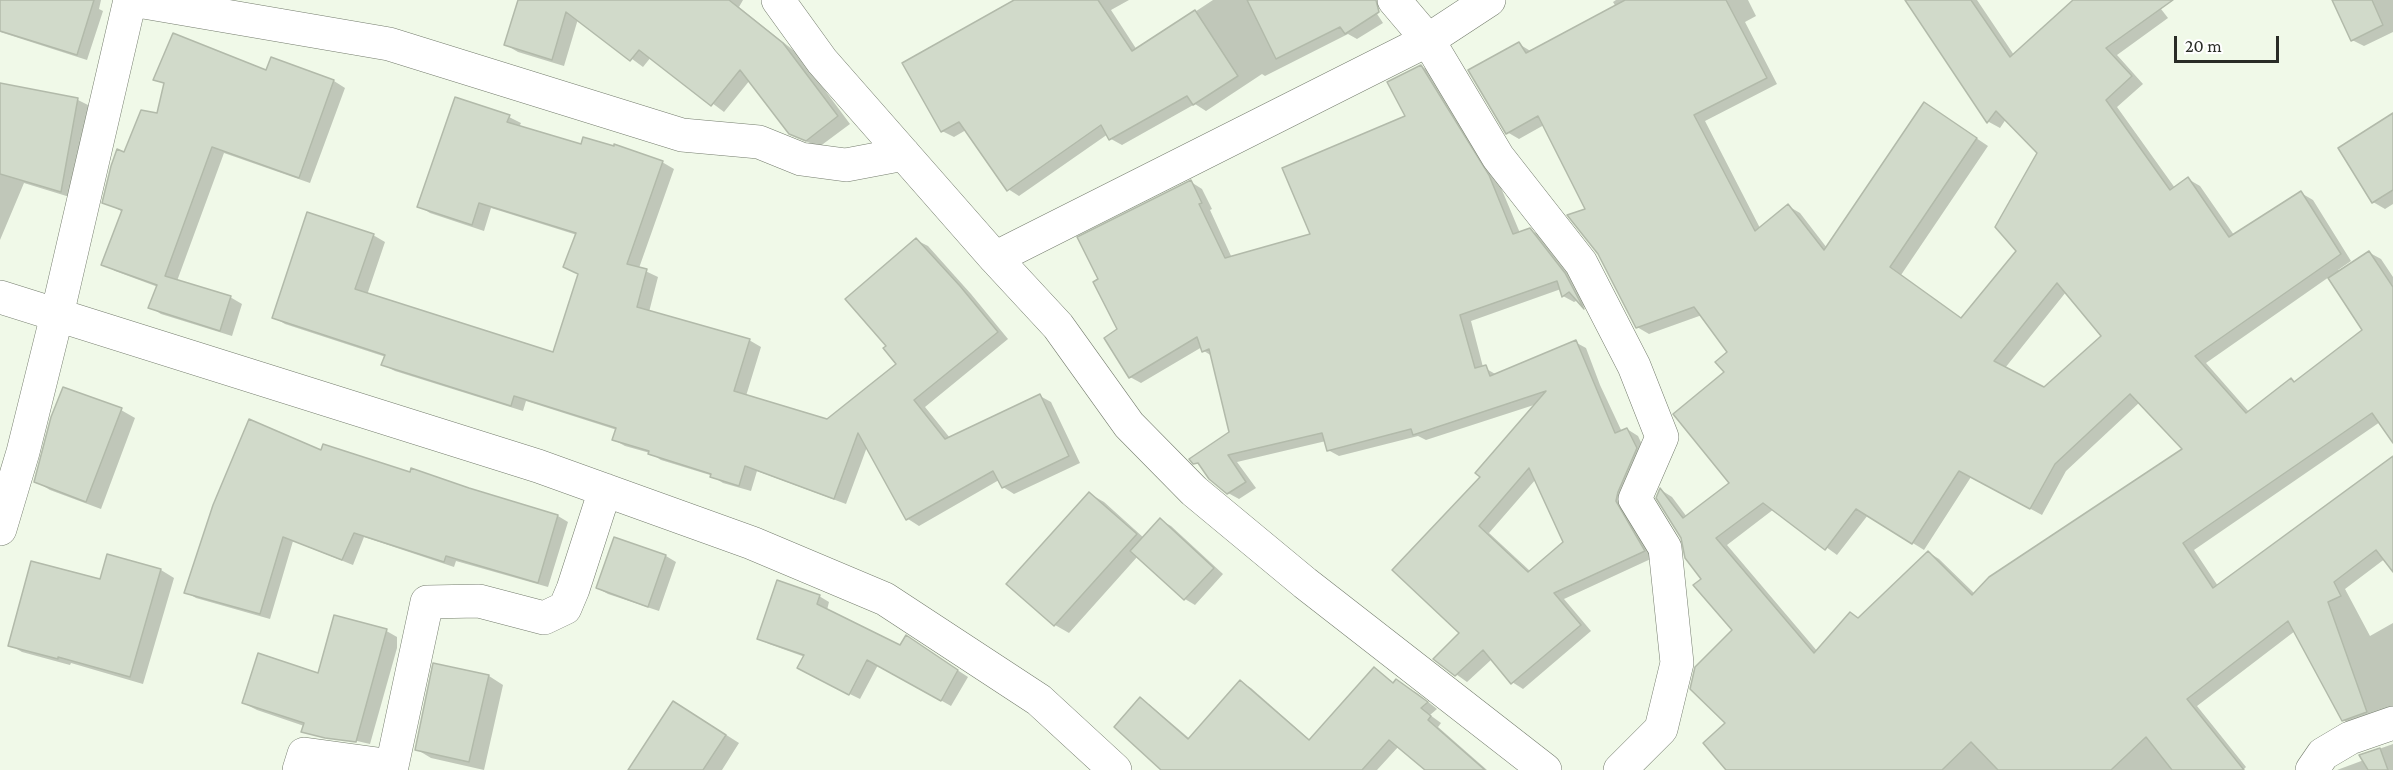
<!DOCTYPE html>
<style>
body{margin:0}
#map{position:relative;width:2393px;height:770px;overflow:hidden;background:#f0f9e8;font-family:"Crimson Pro",serif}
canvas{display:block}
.scale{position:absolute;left:2174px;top:36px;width:105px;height:27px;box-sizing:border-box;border:3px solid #292c26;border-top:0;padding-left:8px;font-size:18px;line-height:21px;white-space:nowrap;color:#292c26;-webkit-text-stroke:4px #fff;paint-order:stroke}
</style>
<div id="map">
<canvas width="2393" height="770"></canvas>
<div class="scale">20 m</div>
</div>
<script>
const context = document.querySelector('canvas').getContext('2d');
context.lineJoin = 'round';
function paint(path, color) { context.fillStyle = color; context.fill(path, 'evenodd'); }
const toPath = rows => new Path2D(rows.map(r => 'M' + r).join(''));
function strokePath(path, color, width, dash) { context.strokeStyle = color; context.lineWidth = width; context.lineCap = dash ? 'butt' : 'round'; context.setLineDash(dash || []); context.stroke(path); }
const shadow = toPath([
 [0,0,101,0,99,9,103,11,87,60,0,32],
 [519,0,743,0,739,7,798,54,850,124,819,147,803,140,790,133,750,80,724,112,651,57,643,67,578,19,564,66,518,52,506,45],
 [1017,0,1129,0,1111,10,1137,50,1213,0,1368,0,1383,23,1357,39,1348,34,1265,76,1262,74,1206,111,1195,104,1122,145,1111,139,1108,134,1019,196,1008,189,966,130,954,137,942,131],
 [1616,0,1748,0,1756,16,1745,22,1777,84,1705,121,1760,228,1788,206,1800,213,1827,248,1936,111,1988,146,1901,275,1962,319,2018,250,2039,153,2006,119,2000,128,1989,122,1907,0,1977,0,2014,55,2075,0,2154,0,2168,18,2117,55,2143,84,2117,107,2175,188,2188,179,2200,186,2234,235,2301,193,2313,200,2351,261,2338,270,2340,272,2370,253,2381,259,2393,277,2393,440,2380,422,2194,550,2218,586,2393,458,2393,562,2386,558,2345,589,2370,636,2393,623,2393,713,2355,727,2343,720,2295,631,2197,706,2246,767,2243,770,1728,770,1727,723,1734,631,1703,579,1661,490,1672,497,1687,517,1731,483,1726,372,1729,353,1702,315,1649,334,1637,327,1587,210,1544,125,1519,139,1507,132,1519,44,1532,52,1616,7,1613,2],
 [2329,277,2364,331,2295,382,2291,380,2250,413,2206,363],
 [2066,292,2103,336,2044,389,2005,368],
 [2140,402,2184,450,1975,594,1939,559,1928,552,1859,619,1818,652,1727,545,1774,509,1837,555,1868,515,1924,550,1971,477,2042,515,2066,471],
 [2333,0,2393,0,2393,32,2364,46,2352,40],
 [1421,66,1432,73,1499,183,1520,233,1530,230,1541,236,1576,281,1592,313,1585,308,1578,300,1574,302,1563,296,1561,289,1471,321,1483,367,1497,375,1575,342,1586,348,1600,385,1622,432,1627,429,1638,436,1647,455,1655,557,1564,599,1591,631,1523,689,1512,682,1492,659,1467,682,1435,659,1462,633,1482,476,1537,404,1426,440,1418,436,1339,456,1328,450,1326,441,1237,462,1256,488,1239,499,1228,493,1203,467,1194,462,1231,433,1212,356,1204,351,1202,347,1141,383,1130,377,1119,330,1191,182,1202,189,1212,209,1210,210,1232,258,1312,235,1407,117],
 [1536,479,1565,543,1530,571,1489,533],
 [267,72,334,81,345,88,310,183,224,153,177,281,230,297,242,304,232,336,161,314,150,307,158,287,115,271,103,264,123,212,104,202,125,154,158,115,166,85,155,79],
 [0,85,78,100,90,106,73,198,24,183,0,240],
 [2393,115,2393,204,2385,209,2373,202],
 [509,117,521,123,519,127,582,146,662,162,674,169,639,268,658,277,649,312,749,340,761,347,746,396,827,421,898,365,888,346,916,240,928,246,971,294,1008,339,925,407,950,438,1040,396,1051,402,1080,463,1014,494,1003,487,999,480,919,526,908,519,867,447,846,504,757,471,751,491,723,483,710,475,661,460,650,453,625,446,614,440,617,430,526,401,523,411,395,371,383,365,386,357,285,324,273,317,373,235,385,242,367,295,554,354,580,275,565,267,577,235,491,208,484,231,430,213,419,206],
 [121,410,135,418,101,509,50,490,35,481],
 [322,452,469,490,558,516,568,522,548,587,456,561,454,567,364,537,353,565,293,541,270,619,196,598,186,592],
 [1090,494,1104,502,1144,538,1160,520,1171,526,1223,574,1195,605,1185,599,1138,556,1069,633,1055,625],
 [615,539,666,556,676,562,659,611,608,594,597,588],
 [108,556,161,570,174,578,143,684,71,663,70,665,22,652,10,645,101,581],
 [819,596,829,602,827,610,900,647,916,643,968,677,951,706,878,665,860,699,809,674,805,657,769,644,759,639],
 [383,629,397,637,397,648,370,744,318,732,310,728,257,710,243,703,319,675],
 [1374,669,1394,683,1396,681,1417,693,1437,709,1430,715,1441,723,1438,727,1487,770,1427,770,1399,746,1377,770,1163,770,1140,699,1150,705,1190,739,1241,682,1251,688,1310,740],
 [489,676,503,685,484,770,431,758,416,749],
 [687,710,739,743,722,770,630,770],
 [2393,744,2393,770,2337,770,2364,760,2362,755]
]);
const building = toPath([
 [0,0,94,0,77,55,0,31,0,0],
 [518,0,729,0,783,43,838,116,806,141,789,134,740,70,711,106,639,50,630,61,566,12,552,60,504,45,518,0],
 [1014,0,1098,0,1132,51,1195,10,1238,76,1193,105,1187,96,1109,140,1101,125,1007,191,959,122,941,132,902,63,1014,0],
 [1247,0,1376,0,1379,12,1345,34,1340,27,1276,59,1247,0],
 [1625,0,1726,0,1767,78,1694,115,1755,231,1788,204,1824,250,1924,102,1977,138,1890,267,1961,318,2016,251,1995,227,2037,153,1996,111,1987,123,1905,0,1971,0,2010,57,2073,0,2173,0,2106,48,2132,76,2106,100,2170,190,2188,177,2229,237,2301,191,2341,254,2195,356,2246,413,2291,378,2294,382,2362,330,2328,278,2369,251,2393,287,2393,443,2372,413,2183,543,2213,588,2393,456,2393,572,2376,550,2334,582,2341,596,2328,602,2367,712,2342,721,2288,621,2187,699,2244,770,2172,770,2146,737,2111,770,1998,770,1971,742,1942,770,1726,770,1703,743,1725,723,1690,689,1695,667,1732,630,1693,585,1701,579,1685,558,1681,538,1656,498,1660,488,1683,518,1729,483,1673,414,1724,372,1715,362,1727,352,1694,307,1636,328,1598,254,1567,215,1585,209,1538,116,1506,134,1468,70,1519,42,1526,53,1625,0],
 [2057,283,2101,336,2044,387,1994,361,2057,283],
 [2130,394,2182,449,1989,577,1972,595,1928,551,1858,618,1850,612,1814,653,1716,538,1763,503,1825,550,1856,509,1912,544,1959,471,2030,509,2055,464,2130,394],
 [2332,0,2372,0,2383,25,2351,41,2332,0],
 [173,33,266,70,271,57,334,80,299,178,212,147,165,276,231,296,220,331,148,308,157,285,101,265,122,210,102,203,111,166,117,149,124,152,141,110,157,113,164,83,153,80,173,33],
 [1421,65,1489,175,1513,234,1530,228,1565,273,1584,309,1569,292,1562,297,1557,281,1460,315,1475,368,1486,365,1490,376,1576,340,1615,433,1627,428,1637,448,1618,492,1616,501,1645,551,1554,593,1581,625,1511,684,1483,650,1455,676,1433,659,1459,633,1392,570,1480,477,1475,473,1546,391,1413,435,1411,429,1327,451,1322,433,1228,455,1246,482,1227,494,1209,479,1198,463,1193,464,1189,459,1229,432,1209,349,1202,352,1197,337,1129,378,1104,338,1117,329,1093,282,1098,279,1077,237,1191,180,1202,203,1199,204,1225,258,1310,234,1282,168,1405,116,1387,82,1421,65],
 [1529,468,1563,542,1528,572,1479,526,1529,468],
 [0,83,78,98,61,192,0,174,0,83],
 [455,97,510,115,507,122,581,144,583,137,614,146,614,144,663,161,627,264,647,269,637,307,750,339,734,391,827,419,896,364,883,348,886,346,845,299,916,238,960,286,998,332,914,400,945,439,1040,394,1069,456,1002,488,993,471,906,520,858,433,834,499,745,466,739,486,710,477,711,474,648,454,649,451,612,440,616,428,514,396,511,406,381,365,385,355,272,318,307,212,374,234,355,289,553,352,578,274,563,267,576,233,479,203,472,225,417,207,455,97],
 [2393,113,2393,190,2372,203,2338,148,2393,113],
 [63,387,122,408,86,502,34,482,51,417,63,387],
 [249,419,321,450,323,444,410,472,411,468,469,488,558,515,538,583,446,556,444,562,354,533,342,560,283,537,260,614,184,593,213,505,249,419],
 [1089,492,1137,534,1054,626,1006,584,1089,492],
 [1160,518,1214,568,1184,600,1130,551,1160,518],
 [614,537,666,555,648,607,596,588,614,537],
 [107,554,161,569,130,677,58,657,58,659,8,646,31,561,100,579,107,554],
 [777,580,820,595,817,604,900,645,906,635,958,670,941,701,867,660,849,695,797,668,804,655,757,639,777,580],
 [334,615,387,629,356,742,325,738,301,732,304,723,242,703,258,653,318,673,334,615],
 [433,663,489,675,469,762,415,750,433,663],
 [1374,667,1393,683,1396,679,1428,702,1421,708,1431,716,1428,720,1485,770,1425,770,1389,740,1362,770,1161,770,1114,727,1140,697,1188,739,1240,680,1309,740,1374,667],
 [673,701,726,735,703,770,628,770,673,701],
 [2380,748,2388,770,2368,770,2359,755,2380,748]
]);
const minor = toPath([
 [132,0,389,44,682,135,759,142,801,159,846,165,904,154],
 [778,0,822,61,995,258,1058,326,1129,425,1194,491,1305,583,1545,770],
 [1394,0,1428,40,1498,157,1581,263,1634,366,1662,437,1635,499,1665,548,1677,663,1661,729,1620,770],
 [995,258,1428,40,1489,0],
 [0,297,538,466,752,543,885,599,1039,700,1115,770],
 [0,529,23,452,57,315,130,0],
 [299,770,304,754,392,766,427,602,479,601,544,618,565,608,573,589,605,490],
 [2312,770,2323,754,2350,738,2393,723]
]);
paint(shadow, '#0003');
paint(building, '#d1daca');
strokePath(building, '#b2baaa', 1.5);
strokePath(minor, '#747c6d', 34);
strokePath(minor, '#fff', 33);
</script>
